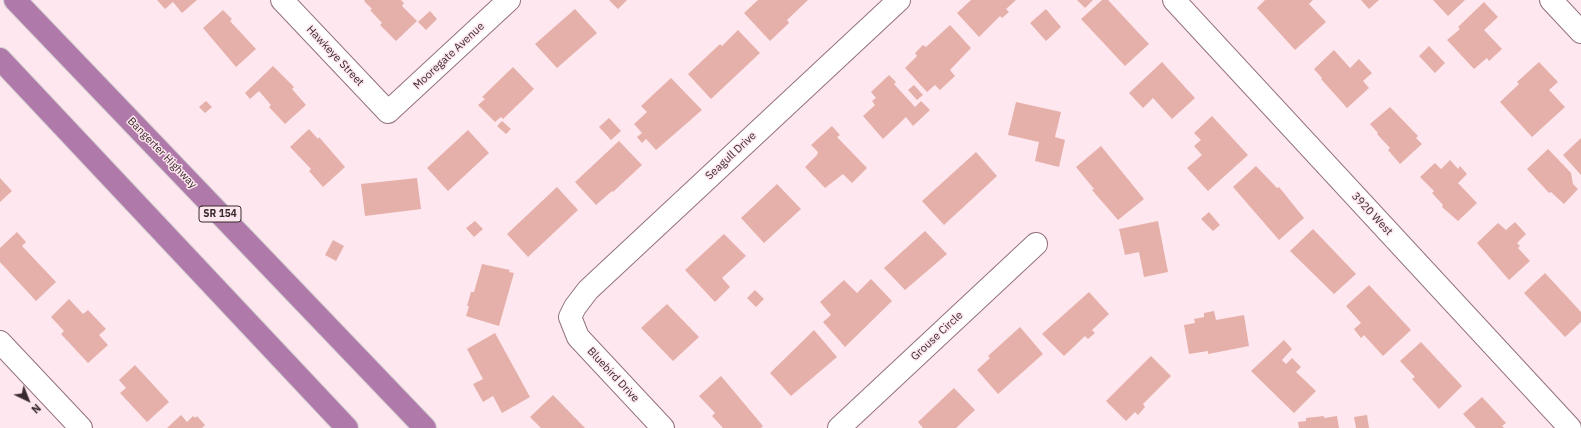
<!DOCTYPE html>
<style>
body{margin:0}
#map{position:relative;width:1581px;height:428px;overflow:hidden;background:#fee7ee;font-family:"IBM Plex Sans",sans-serif}
canvas{display:block}
.north{position:absolute;left:8px;top:380px;width:40px;height:40px;-webkit-text-stroke:3px #fee7ee;paint-order:stroke;rotate:137deg;font-size:11px;font-weight:700;line-height:16px;text-align:center;color:#382a2e}
.north::after{content:'';display:block;margin:auto;width:14px;height:18px;background:#382a2e;clip-path:polygon(50% 0,100% 100%,50% 72%,0 100%)}
</style>
<div id="map">
<canvas width="1581" height="428"></canvas>
<div class="north">N</div>
</div>
<script>
const context = document.querySelector('canvas').getContext('2d');
context.lineJoin = 'round';
function paint(path, color) { context.fillStyle = color; context.fill(path, 'evenodd'); }
const toPath = rows => new Path2D(rows.map(r => 'M' + r).join(''));
function strokePath(path, color, width, dash) { context.strokeStyle = color; context.lineWidth = width; context.lineCap = dash ? 'butt' : 'round'; context.setLineDash(dash || []); context.stroke(path); }
function drawText(font, color, halo, rows, align = 'center') {
  context.font = font + ' "IBM Plex Sans",sans-serif'; context.lineWidth = 3; context.setLineDash([]); context.textBaseline = 'middle'; context.strokeStyle = halo; context.fillStyle = color; for (const [text, x, y, turn = 0] of rows) {
    context.save(); context.translate(x, y); context.rotate((+turn || 0) * Math.PI / 180); context.textAlign = isNaN(turn) ? turn : align; if (halo) context.strokeText(text, 0, 0); context.fillText(text, 0, 0); context.restore();
  }
}
const building = toPath([
 [157,0,197,0,182,13,173,2,165,9],
 [365,0,401,0,404,3,402,6,417,21,396,41,380,25,382,23,370,10,372,9,364,1],
 [609,0,627,0,618,9],
 [758,0,808,0,787,20,789,23,770,41,744,13],
 [971,0,1016,0,1006,9,1009,12,1002,18,1000,16,979,37,957,13],
 [1077,0,1093,0,1085,8],
 [1102,0,1108,0,1149,44,1125,66,1081,19],
 [1265,0,1313,0,1309,4,1326,22,1295,50,1257,8],
 [1361,0,1379,0,1369,9],
 [1433,0,1465,0,1448,16],
 [1484,2,1498,17,1484,30,1502,49,1489,61,1487,58,1474,69,1447,40,1460,29,1458,27],
 [575,9,597,33,557,68,535,44],
 [1046,9,1061,27,1046,41,1030,23],
 [223,10,232,19,230,21,256,49,236,67,203,28],
 [430,11,437,19,426,30,418,22],
 [950,25,971,48,950,70,955,76,940,90,935,85,927,92,905,68,917,56,915,53,923,45,926,47],
 [738,30,760,53,711,99,688,74,720,44,722,46],
 [1429,46,1445,63,1435,73,1419,56],
 [1334,50,1350,68,1359,59,1372,73,1363,81,1369,88,1347,108,1321,79,1322,78,1314,69],
 [1162,62,1195,98,1172,119,1153,98,1143,108,1129,93],
 [1539,62,1558,82,1549,90,1565,107,1532,137,1500,102,1519,84,1517,82],
 [273,66,294,87,292,89,306,105,285,124,269,107,271,105,259,91,250,99,245,93],
 [513,67,534,89,503,119,501,117,495,122,478,105,485,99,482,97],
 [889,75,896,82,894,84,915,107,921,101,930,110,913,126,906,117,883,139,863,116,875,105,872,101,876,98,871,92],
 [671,78,702,110,656,150,646,139,642,143,637,137,642,133,634,124,647,112,641,106],
 [914,85,923,95,917,100,908,90],
 [206,101,212,107,205,113,199,107],
 [1016,102,1061,112,1055,137,1065,140,1059,167,1035,161,1039,142,1008,135],
 [1390,107,1418,136,1416,138,1422,144,1400,164,1388,150,1390,148,1377,134,1378,133,1370,124],
 [1212,116,1248,155,1208,191,1187,168,1202,155,1194,146,1201,140,1194,133],
 [609,118,621,131,611,140,599,127],
 [502,121,511,129,506,134,497,126],
 [832,126,840,135,837,137,867,168,852,183,843,174,825,188,805,167,817,155,818,152,811,145],
 [309,129,318,139,319,137,345,167,323,187,309,171,311,169,290,147],
 [468,130,489,153,448,191,427,168],
 [1581,138,1581,175,1563,155],
 [619,141,642,165,613,192,612,191,596,205,575,182],
 [1101,146,1144,199,1118,220,1092,190,1094,189,1076,167],
 [1548,149,1571,173,1573,184,1578,189,1564,204,1551,192,1549,193,1527,169],
 [976,152,997,176,944,225,922,201],
 [1450,160,1458,169,1460,166,1467,174,1458,183,1477,203,1458,221,1442,207,1443,205,1432,193,1434,191,1420,177,1435,163,1441,169],
 [1256,166,1277,188,1279,187,1304,218,1279,240,1233,187],
 [0,178,12,191,0,202],
 [417,178,421,209,365,216,361,184],
 [777,184,801,209,764,243,741,218],
 [557,187,578,210,528,257,507,234],
 [1209,212,1220,225,1213,231,1201,219],
 [475,221,483,229,474,237,466,228],
 [1158,221,1168,272,1144,277,1139,252,1125,255,1119,229],
 [1515,222,1526,234,1517,243,1520,246,1518,248,1530,261,1509,280,1477,243,1498,223,1506,230],
 [1313,229,1356,274,1334,294,1290,251],
 [925,231,947,254,905,290,884,268],
 [17,232,26,242,22,246,56,282,36,301,0,262,0,248],
 [724,234,746,256,722,278,730,287,715,302,685,270],
 [333,240,344,246,336,261,325,255],
 [482,264,510,270,509,272,514,273,499,326,466,316,469,306,467,306,471,292,474,292],
 [1545,273,1581,312,1581,322,1565,337,1524,293],
 [871,279,892,301,845,347,823,322,831,315,820,302,844,280,857,293],
 [1369,285,1411,330,1383,356,1364,335,1361,338,1354,329,1361,323,1346,306],
 [755,290,764,299,756,307,747,298],
 [1089,292,1109,314,1092,330,1095,333,1088,339,1085,336,1064,356,1042,334],
 [69,299,83,314,88,310,106,329,99,335,108,345,88,363,61,334,64,331,51,317],
 [667,304,699,337,673,361,641,328],
 [1214,311,1216,320,1244,315,1249,346,1208,354,1208,351,1189,354,1184,325,1195,323,1194,319,1204,317,1204,313],
 [1020,327,1043,354,998,394,977,370,990,358,988,356],
 [814,330,837,357,791,396,770,373],
 [495,333,530,397,502,413,493,396,483,402,473,384,483,379,467,349],
 [1284,340,1292,349,1282,360,1286,364,1292,358,1301,367,1296,372,1316,391,1294,413,1251,371],
 [1421,342,1462,386,1439,409,1412,379,1415,377,1400,361],
 [1151,356,1171,376,1143,404,1145,407,1138,415,1135,412,1126,421,1106,401],
 [135,365,169,402,147,422,120,393,126,388,119,380],
 [721,376,763,426,761,428,723,428,712,416,715,413,699,396],
 [954,388,975,410,956,428,923,428,918,422],
 [553,395,585,428,541,428,530,417],
 [1482,397,1506,423,1502,426,1504,428,1476,428,1463,414],
 [181,415,187,422,193,416,195,418,197,416,205,425,202,428,167,428],
 [1367,415,1369,428,1356,428,1354,417],
 [1324,416,1324,418,1337,416,1339,428,1299,428,1298,422,1306,421,1306,418]
]);
const minor = toPath([
 [282,0,388,112,509,0],
 [1174,0,1570,428],
 [1551,0,1581,32],
 [0,342,81,428],
 [663,428,578,337,570,317,575,307,588,290,899,0],
 [839,428,1036,244]
]);
const motorway = toPath([
 [15,0,425,428],
 [0,59,347,428]
]);
const shields = [
 [220,214,42]
];
const shieldNames = [
 ["SR 154",220,214]
];
const streetNames = [
 ["Hawkeye Street",335,56,47],
 ["Mooregate Avenue",449,56,-43],
 ["Bangerter Highway",162,153,46],
 ["Seagull Drive",731,156,-43],
 ["3920 West",1372,214,47],
 ["Grouse Circle",937,336,-43],
 ["Bluebird Drive",613,375,47]
];
paint(building, '#e5b0aa');
strokePath(minor, '#93727c', 24);
strokePath(motorway, '#d3d0d1', 24);
strokePath(minor, '#fff', 22);
strokePath(motorway, '#af79a9', 22);
for (const [x, y, w] of shields) { const box = new Path2D(); box.roundRect(x - w / 2, y - 8, w, 16, 3); context.fillStyle = '#fee7ee'; context.fill(box); strokePath(box, '#382a2e', 1); }
drawText('bold 10px', '#382a2e', null, shieldNames);
drawText('11px', '#382a2e', '#fee7ee', streetNames);
</script>
